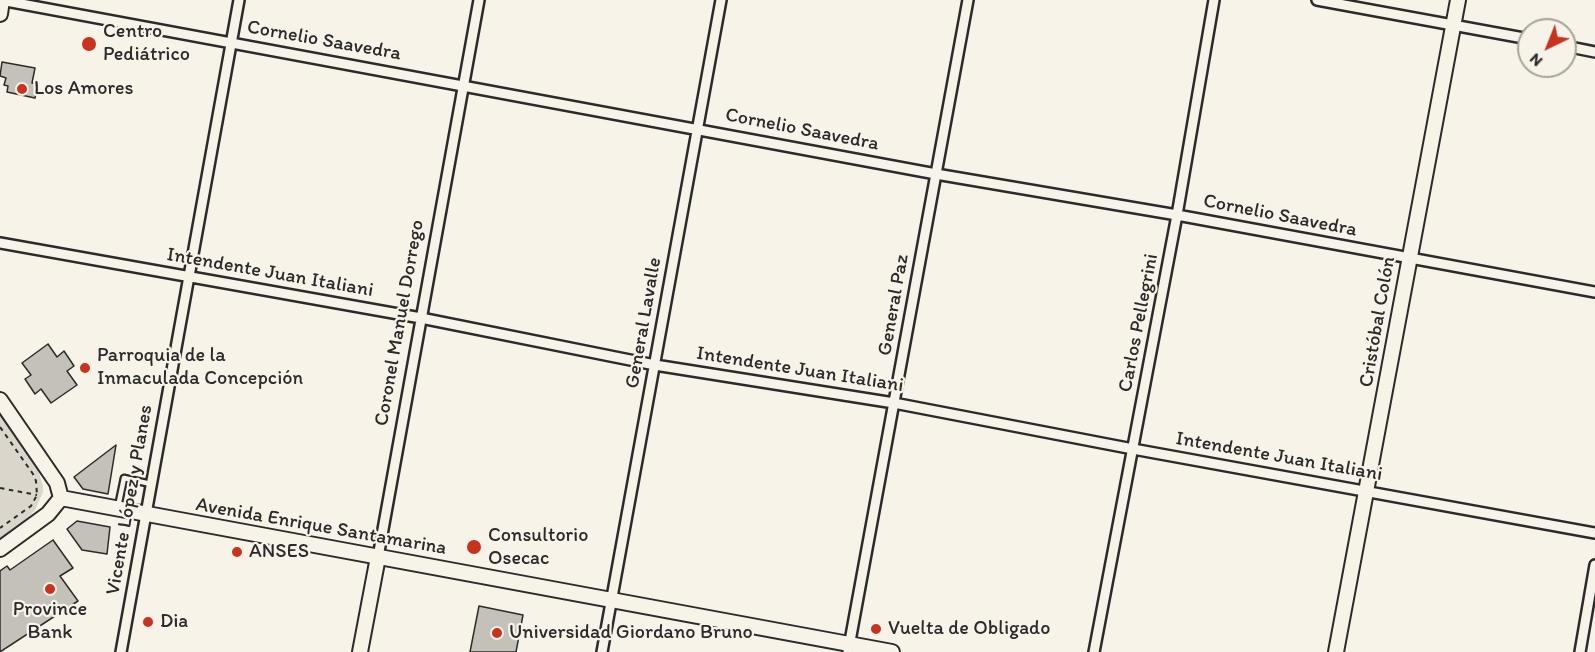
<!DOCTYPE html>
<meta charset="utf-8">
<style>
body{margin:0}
#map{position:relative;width:1595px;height:652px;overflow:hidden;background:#f7f3e8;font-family:Itim,sans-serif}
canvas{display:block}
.north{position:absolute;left:1517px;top:18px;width:60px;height:60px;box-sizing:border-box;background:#f7f3e8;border:2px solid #a5a39c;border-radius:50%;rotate:223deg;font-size:16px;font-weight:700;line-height:24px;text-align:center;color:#2b2b2b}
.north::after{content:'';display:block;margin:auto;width:21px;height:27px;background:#c8321e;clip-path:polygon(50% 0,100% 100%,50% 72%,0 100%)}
</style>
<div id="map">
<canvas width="1595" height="652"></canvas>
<div class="north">N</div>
</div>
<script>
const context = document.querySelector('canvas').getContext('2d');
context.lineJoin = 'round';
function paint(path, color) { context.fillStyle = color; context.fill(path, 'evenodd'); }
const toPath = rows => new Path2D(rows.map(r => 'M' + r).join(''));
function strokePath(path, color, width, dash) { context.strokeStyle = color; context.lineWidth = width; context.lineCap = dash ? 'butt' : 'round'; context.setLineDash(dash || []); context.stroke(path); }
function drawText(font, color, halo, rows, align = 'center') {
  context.font = font + ' Itim,sans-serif'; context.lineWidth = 4.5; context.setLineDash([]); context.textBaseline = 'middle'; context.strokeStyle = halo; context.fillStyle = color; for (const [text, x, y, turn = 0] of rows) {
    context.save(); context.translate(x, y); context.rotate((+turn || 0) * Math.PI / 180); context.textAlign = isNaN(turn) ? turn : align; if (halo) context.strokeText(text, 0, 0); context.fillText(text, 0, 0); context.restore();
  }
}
const green = toPath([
 [0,416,38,470,43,486,43,492,35,510,25,521,0,538]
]);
const building = toPath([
 [2,62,35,68,32,83,38,84,35,98,7,92,8,86,4,85,6,78,0,76,2,62],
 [48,344,57,357,64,351,74,366,67,371,77,385,51,403,41,389,35,394,25,379,31,375,22,363,48,344],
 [116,445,108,494,83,489,74,477,116,445],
 [77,521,110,527,107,554,82,550,67,529,77,521],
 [53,540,73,568,60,576,78,601,0,652,0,571,7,566,10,570,53,540],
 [479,606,523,615,516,652,470,652,479,606]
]);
const path = toPath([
 [0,427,33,474,36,481,37,495,31,506,0,528],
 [0,488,37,495]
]);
const lane = toPath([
 [118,507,124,478,151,484]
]);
const street = toPath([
 [0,0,936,174,1177,215,1595,292],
 [1317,0,1529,39],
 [1565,46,1595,52],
 [0,243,421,318,655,365,894,403,1133,449,1595,533],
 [378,557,479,0],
 [121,652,239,0],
 [602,652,721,0],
 [848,652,968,0],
 [1094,652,1177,215,1214,0],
 [1580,652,1595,565]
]);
const secondary = toPath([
 [0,14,2,0],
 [0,400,57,483,61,498,48,514,0,549],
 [61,498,892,652],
 [360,652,378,557],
 [1336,652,1458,0]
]);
const markers = [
 [89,44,8,"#c8321e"],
 [22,89,6,"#c8321e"],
 [85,368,6,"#c8321e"],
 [474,547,8,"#c8321e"],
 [237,552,6,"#c8321e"],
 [50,589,6,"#c8321e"],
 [148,622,6,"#c8321e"],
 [876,629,6,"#c8321e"],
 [497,633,6,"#c8321e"]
];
const poiNames = [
 ["Centro",103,32],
 ["Pediátrico",103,55],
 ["Los Amores",34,89],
 ["Parroquia de la",97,356],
 ["Inmaculada Concepción",97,379],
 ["Consultorio",488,536],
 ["Osecac",488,559],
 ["ANSES",249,552],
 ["Province",50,610,"center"],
 ["Bank",50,633,"center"],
 ["Dia",160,622],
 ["Vuelta de Obligado",888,629],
 ["Universidad Giordano Bruno",509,633]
];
const streetNames = [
 ["Cornelio Saavedra",324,41,10],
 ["Cornelio Saavedra",802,130,11],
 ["Cornelio Saavedra",1280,216,11],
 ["Intendente Juan Italiani",270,273,10],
 ["General Paz",894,305,-80],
 ["Cristóbal Colón",1378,322,-80],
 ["Coronel Manuel Dorrego",400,323,-80],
 ["General Lavalle",644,323,-80],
 ["Carlos Pellegrini",1139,323,-79],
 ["Intendente Juan Italiani",800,370,9],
 ["Intendente Juan Italiani",1279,457,10],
 ["Vicente López y Planes",130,500,-80],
 ["Avenida Enrique Santamarina",321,527,10]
];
paint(green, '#dad6cc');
paint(building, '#c4c1b9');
strokePath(building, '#2b2b2b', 1.5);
strokePath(lane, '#2b2b2b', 9);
strokePath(street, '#2b2b2b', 14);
strokePath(secondary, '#2b2b2b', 18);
strokePath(path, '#2b2b2b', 2, [4.5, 4.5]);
strokePath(lane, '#f7f3e8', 4.5);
strokePath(street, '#f7f3e8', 9);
strokePath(secondary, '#f7f3e8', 14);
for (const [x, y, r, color] of markers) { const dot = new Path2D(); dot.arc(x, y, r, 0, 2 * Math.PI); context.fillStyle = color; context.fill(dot); strokePath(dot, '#f7f3e8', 2); }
drawText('20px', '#2b2b2b', '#f7f3e8', poiNames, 'left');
drawText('20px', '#2b2b2b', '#f7f3e8', streetNames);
</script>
